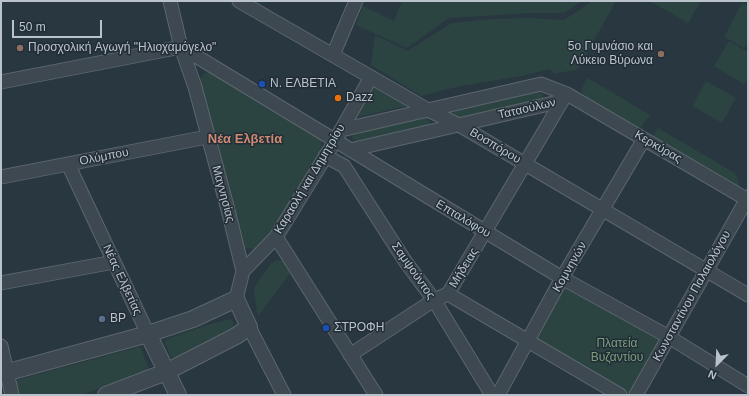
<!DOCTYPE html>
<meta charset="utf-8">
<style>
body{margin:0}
#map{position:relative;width:749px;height:396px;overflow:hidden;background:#293740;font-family:Helvetica,sans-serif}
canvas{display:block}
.frame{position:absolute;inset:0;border:2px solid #bac3cb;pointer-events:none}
.north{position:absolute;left:697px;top:344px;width:40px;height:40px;-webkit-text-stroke:3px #222d36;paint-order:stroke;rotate:204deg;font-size:11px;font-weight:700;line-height:16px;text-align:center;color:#bac3cb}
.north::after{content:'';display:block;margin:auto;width:14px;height:18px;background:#bac3cb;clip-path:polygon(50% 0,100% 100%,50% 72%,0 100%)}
.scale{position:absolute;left:12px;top:20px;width:90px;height:18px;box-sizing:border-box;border:2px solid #bac3cb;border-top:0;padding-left:5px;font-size:12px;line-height:14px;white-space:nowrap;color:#bac3cb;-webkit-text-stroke:3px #222d36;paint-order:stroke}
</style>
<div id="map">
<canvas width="749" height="396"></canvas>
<div class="frame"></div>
<div class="north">N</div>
<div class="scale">50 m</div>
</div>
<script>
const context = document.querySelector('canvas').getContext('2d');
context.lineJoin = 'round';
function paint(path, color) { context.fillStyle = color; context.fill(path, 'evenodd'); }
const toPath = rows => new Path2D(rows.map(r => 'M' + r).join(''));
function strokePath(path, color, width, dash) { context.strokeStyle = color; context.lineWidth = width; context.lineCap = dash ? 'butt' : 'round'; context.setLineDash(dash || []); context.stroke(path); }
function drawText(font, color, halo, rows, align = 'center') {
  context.font = font + ' Helvetica,sans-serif'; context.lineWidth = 3; context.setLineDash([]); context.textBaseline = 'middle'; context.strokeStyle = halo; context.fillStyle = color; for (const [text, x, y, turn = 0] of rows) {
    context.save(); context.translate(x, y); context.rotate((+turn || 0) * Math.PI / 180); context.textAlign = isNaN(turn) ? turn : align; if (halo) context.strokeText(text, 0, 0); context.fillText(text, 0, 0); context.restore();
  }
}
const green = toPath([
 [402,1,582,1,564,13,531,13,449,18,407,48,356,25,363,6,394,21],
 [593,1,616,1,578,69,554,74,550,69,522,76,461,86,421,96,371,65,375,35,407,51,452,23,492,19,531,18,564,20],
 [650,1,701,1,688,23],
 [742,3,748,6,748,42,744,48,724,37],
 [729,41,748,52,748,77,744,84,714,66],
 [212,71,321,138,322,149,277,226,258,249,243,248,198,81,205,73],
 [588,78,650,115,639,130,582,94,582,88],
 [706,81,736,98,722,123,692,106],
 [369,84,406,106,349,119],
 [535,90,543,94,543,101,461,120,444,111],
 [426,117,429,119,429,124,425,127,364,142,353,140,352,136,361,131],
 [658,128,735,173,742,191,652,138],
 [276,260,283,261,290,273,259,315,257,313,254,290,255,286,271,264],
 [562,278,669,337,636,395,620,395,528,342],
 [231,319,233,322,233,326,231,331,219,338,174,358,171,357,165,343,167,339,207,325],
 [138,347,141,348,148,367,147,370,81,395,19,395,15,384,17,380]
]);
const minor = toPath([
 [170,1,181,47,195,87,228,210,243,271],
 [239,1,428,110,459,125,748,295],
 [181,47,562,278,669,337,748,386],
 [333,55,356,1],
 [1,82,181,47],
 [341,130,541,84,567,94,748,200],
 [350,150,562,101,565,97],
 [325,156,344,166,405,261,434,300,492,395],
 [68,164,148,334],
 [1,177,207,137],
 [276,237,376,395],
 [1,283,114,262],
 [448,294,620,395],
 [236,299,243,271,276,237,335,141,371,77],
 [249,327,284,395],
 [1,346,12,395],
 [350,355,434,300,448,294,562,101],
 [498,395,562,278,644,139],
 [636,395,748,197]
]);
const tertiary = toPath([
 [148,334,178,395],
 [1,374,148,334,193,319,236,299,249,327,236,336,166,372,106,395]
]);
const markers = [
 [20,48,4,"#8d6e63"],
 [661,54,4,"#8d6e63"],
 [262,84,4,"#1a4fb4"],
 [338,98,4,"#e8710a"],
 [102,319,4,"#5c6f8a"],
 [326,328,4,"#1a4fb4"]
];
const poiNames = [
 ["5ο Γυμνάσιο και",653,47,"right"],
 ["Λύκειο Βύρωνα",653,61,"right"],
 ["Προσχολική Αγωγή \"Ηλιοχαμόγελο\"",28,48],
 ["Ν. ΕΛΒΕΤΙΑ",270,84],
 ["Dazz",346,98],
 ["BP",110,319],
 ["ΣΤΡΟΦΗ",334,328]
];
const streetNames = [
 ["Ταταούλων",527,109,-13],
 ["Βοσπόρου",495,146,31],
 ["Κερκύρας",658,147,30],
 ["Ολύμπου",104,157,-11],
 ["Καραολή και Δημητρίου",310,179,-59],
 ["Μαγνησίας",223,194,75],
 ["Επταλόφου",463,219,31],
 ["Κομνηνών",570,267,-60],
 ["Μήδειας",464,268,-59],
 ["Σαμψούντος",413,271,55],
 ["Νέας Ελβετίας",122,280,65],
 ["Κωνσταντίνου Παλαιολόγου",692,296,-61]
];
const parkNames = [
 ["Πλατεία",617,344],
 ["Βυζαντίου",617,358]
];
const neighbourhoodNames = [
 ["Νέα Ελβετία",245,139]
];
paint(green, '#2c4441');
strokePath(minor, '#5b666e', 15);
strokePath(tertiary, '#5b666e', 18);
strokePath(minor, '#3d4851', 13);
strokePath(tertiary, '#3d4851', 16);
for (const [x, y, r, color] of markers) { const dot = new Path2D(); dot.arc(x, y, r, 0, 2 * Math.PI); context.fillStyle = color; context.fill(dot); strokePath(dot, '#222d36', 1.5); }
drawText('12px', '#bac3cb', '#222d36', poiNames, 'left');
drawText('12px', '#bac3cb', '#222d36', streetNames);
drawText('12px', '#7b9e7d', '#222d36', parkNames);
drawText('bold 13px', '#cd8b73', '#222d36', neighbourhoodNames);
</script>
